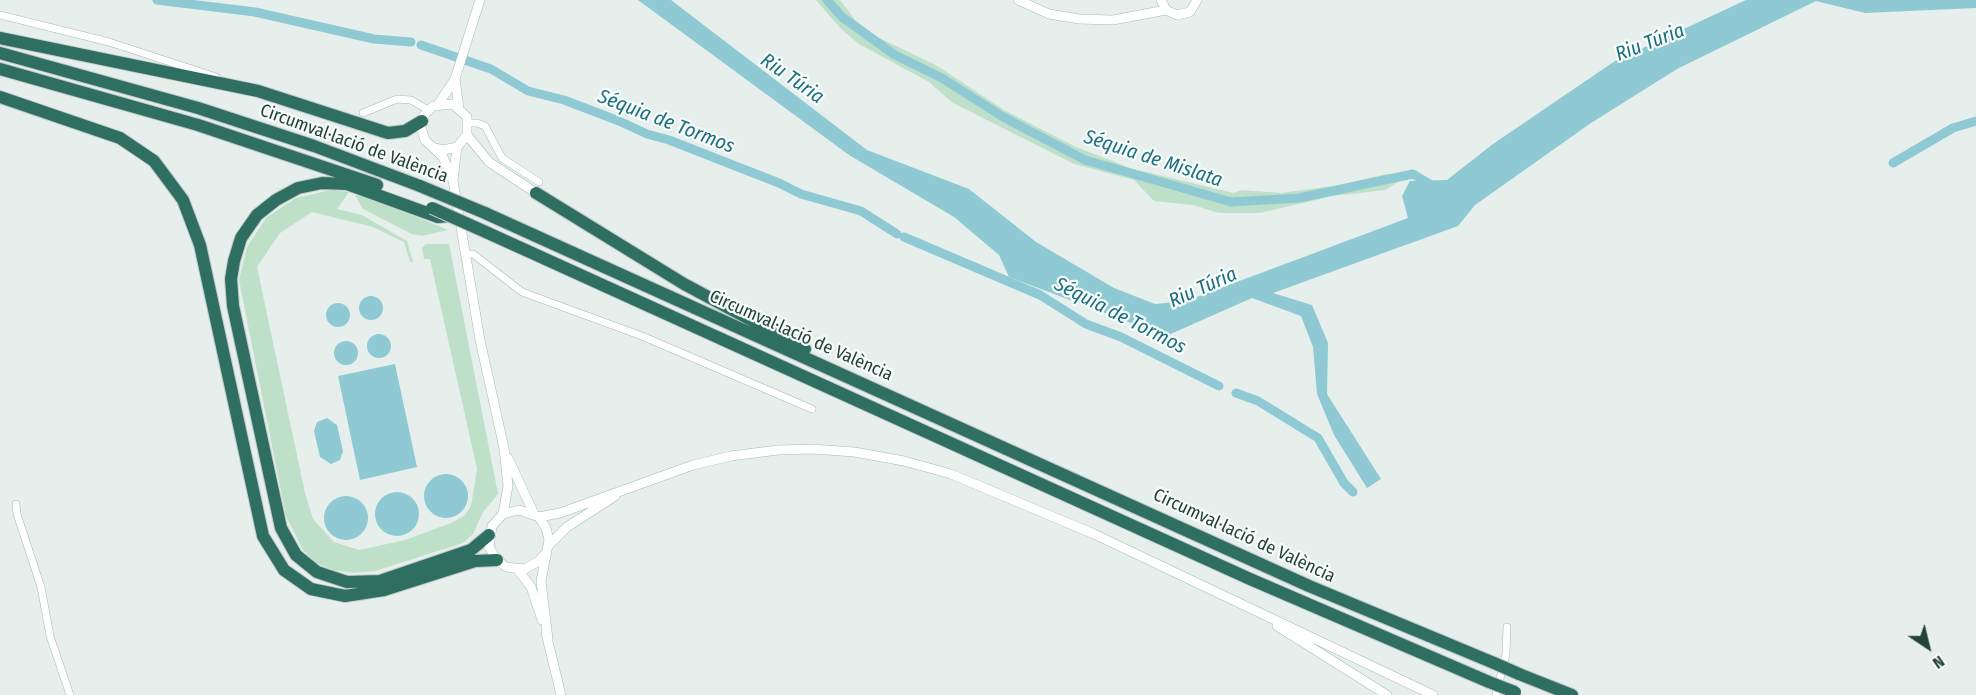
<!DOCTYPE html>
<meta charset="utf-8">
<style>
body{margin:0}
#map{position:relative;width:1976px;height:695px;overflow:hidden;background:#e6efeb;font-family:"Fira Sans Condensed",sans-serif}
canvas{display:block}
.north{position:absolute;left:1898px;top:617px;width:60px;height:60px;-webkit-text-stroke:4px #f7fbf9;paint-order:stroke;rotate:145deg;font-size:16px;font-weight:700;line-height:24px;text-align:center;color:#24423a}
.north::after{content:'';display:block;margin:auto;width:21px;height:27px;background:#24423a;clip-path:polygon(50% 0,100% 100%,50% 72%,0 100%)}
</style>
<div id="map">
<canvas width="1976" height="695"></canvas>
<div class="north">N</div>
</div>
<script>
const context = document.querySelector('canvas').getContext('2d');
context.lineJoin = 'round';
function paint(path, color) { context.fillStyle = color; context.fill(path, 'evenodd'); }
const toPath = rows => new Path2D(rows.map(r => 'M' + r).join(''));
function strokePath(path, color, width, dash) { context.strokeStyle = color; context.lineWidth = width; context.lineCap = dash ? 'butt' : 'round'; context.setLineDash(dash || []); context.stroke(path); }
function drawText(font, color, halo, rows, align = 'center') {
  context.font = font + ' "Fira Sans Condensed",sans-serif'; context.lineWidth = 4.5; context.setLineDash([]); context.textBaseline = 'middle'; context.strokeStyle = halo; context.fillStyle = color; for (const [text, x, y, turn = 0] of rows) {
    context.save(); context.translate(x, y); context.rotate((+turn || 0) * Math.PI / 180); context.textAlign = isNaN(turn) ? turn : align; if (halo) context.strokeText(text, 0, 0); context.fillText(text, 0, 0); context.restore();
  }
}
const green = toPath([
 [816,0,840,0,856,21,875,36,936,65,1004,110,1076,147,1130,168,1233,193,1242,190,1281,193,1340,185,1386,174,1395,175,1398,182,1385,190,1333,196,1260,213,1219,213,1193,205,1154,201,1134,180,1074,164,953,103,929,82,859,44,841,29],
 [331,190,349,192,337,209,362,215,407,241,413,262,410,262,404,242,373,227,312,212,280,233,257,267,305,493,313,519,334,542,359,550,405,540,451,523,465,515,471,506,477,469,430,259,424,259,422,248,426,244,449,244,498,494,483,512,473,534,463,543,375,571,353,573,333,570,317,563,303,550,286,516,239,280,247,247,266,218,296,198],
 [355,195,371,198,448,230,422,236,412,234,363,209]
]);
const water = toPath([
 [638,0,671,0,867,150,969,189,1036,242,1114,288,1155,304,1186,301,1408,218,1402,196,1410,181,1447,180,1493,144,1615,61,1746,0,1976,0,1976,8,1865,13,1816,1,1677,69,1591,123,1475,205,1458,226,1273,293,1312,305,1328,343,1327,394,1381,479,1367,488,1334,435,1317,394,1313,347,1301,316,1252,298,1166,336,1009,277,999,255,954,217,849,155],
 '359 308a12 12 0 1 1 24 0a12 12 0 1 1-24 0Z',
 '326 315a12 12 0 1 1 24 0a12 12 0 1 1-24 0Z',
 '367 346a12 12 0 1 1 24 0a12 12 0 1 1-24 0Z',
 '334 353a12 12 0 1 1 24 0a12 12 0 1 1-24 0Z',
 [395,364,417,467,360,480,338,376],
 [327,418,337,425,343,451,340,460,331,464,320,457,314,431,317,422],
 '424 496a22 22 0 1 1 44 0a22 22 0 1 1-44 0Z',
 '375 514a22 22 0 1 1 44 0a22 22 0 1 1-44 0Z',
 '324 518a22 22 0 1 1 44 0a22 22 0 1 1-44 0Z'
]);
const canal = toPath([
 [157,0,255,12,374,39,411,42],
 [827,0,842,17,895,55,942,78,1003,117,1085,160,1231,202,1299,198,1413,174,1435,187],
 [421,45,491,69,528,91,564,100,619,121,647,134,669,140,779,183,801,194,861,211,897,234],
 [1893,163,1953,128,1976,121],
 [904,237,1040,295,1086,324,1121,337,1219,386],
 [1236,393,1258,401,1318,438,1344,483,1353,492]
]);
const street = toPath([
 [0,15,109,42,216,77],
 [363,113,397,99,411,100,428,110],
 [468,123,477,123,485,126,502,158,539,182],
 [465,254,473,254,522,292,642,336,812,409],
 [16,504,17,514,41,587,50,636,70,695],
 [1496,695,1506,654,1507,627]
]);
const secondary = toPath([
 [1018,0,1049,14,1079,19,1113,20,1166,10],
 [1161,0,1166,10,1177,15,1190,12,1197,0],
 [455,79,459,108],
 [439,103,455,79,480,0],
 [467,135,489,162,536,193],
 [457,147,453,180,480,340,504,448,508,486,503,514],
 [436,148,443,150,457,147,467,135,467,117,453,104,433,106,424,115,421,128,425,140,443,157,451,177],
 [508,458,534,514],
 [539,517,560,513,693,465,731,456,778,450,812,449,854,452,904,461,951,474,1094,534,1433,695],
 [548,546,567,527,615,496],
 [544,555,539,561,525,569,506,567,497,560,489,547,492,526,503,514,519,510,539,517,546,528,549,540,541,581,548,639],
 [517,569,531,587,542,620],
 [1277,626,1387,695],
 [546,633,561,695]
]);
const highway = toPath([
 [0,38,258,91,388,133,405,131,422,121],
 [0,53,198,108,314,146,420,186],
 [0,69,198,125,377,185],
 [0,97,120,138,154,161,183,200,200,245,263,536,284,570,311,589,345,596,384,590,475,561,497,560],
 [536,193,684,284,805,349],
 [485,213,1309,586,1494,663],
 [449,216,438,217,347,184,322,183,298,188,276,200,257,215,241,238,234,261,231,279,233,306,281,528,296,555,317,572,347,582,380,581,471,550,489,535],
 [488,233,1250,579,1489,682],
 [1519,674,1572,695]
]);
const highwayBridge = toPath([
 [420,186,485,213],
 [432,208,488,233],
 [1494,663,1519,674],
 [1489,682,1515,692]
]);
const streetNames = [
 ["Circumval·lació de València",354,144,20],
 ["Circumval·lació de València",801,336,24],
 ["Circumval·lació de València",1244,536,25]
];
const waterNames = [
 ["Riu Túria",1650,43,-21],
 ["Riu Túria",792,79,35],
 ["Séquia de Tormos",666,122,21],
 ["Séquia de Mislata",1153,159,18],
 ["Riu Túria",1203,288,-24],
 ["Séquia de Tormos",1120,316,27]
];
paint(green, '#bfe0c8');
paint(water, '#8ec9d4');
strokePath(canal, '#8ec9d4', 9);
strokePath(street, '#a8b8b2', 8);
strokePath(secondary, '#a4bbb3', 10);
strokePath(highway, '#c2cac8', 14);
strokePath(street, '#fff', 7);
strokePath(secondary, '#fff', 9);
strokePath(highway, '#2f6f62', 12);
strokePath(highwayBridge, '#c2cac8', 14, []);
strokePath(highwayBridge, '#2f6f62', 12);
drawText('18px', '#24423a', '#f7fbf9', streetNames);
drawText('italic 20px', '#1c6f80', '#f7fbf9', waterNames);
</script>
